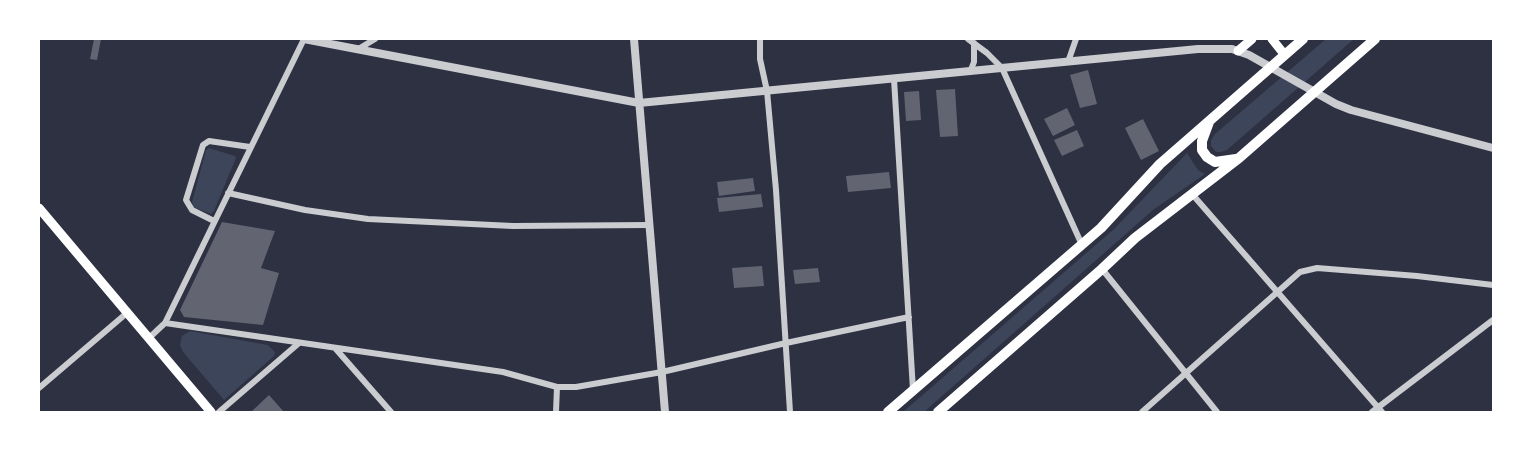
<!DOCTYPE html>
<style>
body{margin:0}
#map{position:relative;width:1532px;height:451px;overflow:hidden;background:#2d3142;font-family:Cabin,sans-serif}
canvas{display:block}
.frame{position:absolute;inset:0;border:40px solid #fff;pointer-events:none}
</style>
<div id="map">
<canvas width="1532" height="451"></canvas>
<div class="frame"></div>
</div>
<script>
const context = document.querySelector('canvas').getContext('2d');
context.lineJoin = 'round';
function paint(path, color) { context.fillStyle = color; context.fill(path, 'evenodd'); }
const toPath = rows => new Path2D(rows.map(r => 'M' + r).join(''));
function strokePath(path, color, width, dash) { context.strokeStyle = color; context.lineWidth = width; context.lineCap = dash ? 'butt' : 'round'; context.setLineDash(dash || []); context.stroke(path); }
const green = toPath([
 [1326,39,1354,39,1227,150,1221,152,1216,152,1211,146,1211,140,1215,134],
 [209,148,235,156,236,158,214,211,211,214,193,207,192,202,206,150],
 [1187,153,1198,170,1205,174,1153,210,924,412,903,412,1114,229],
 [190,331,268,345,275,352,274,356,224,400,183,352,180,345,182,336]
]);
const building = toPath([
 [94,39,101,39,97,60,90,59],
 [1088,70,1097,104,1080,108,1070,75],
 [955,89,958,136,940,137,936,90],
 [919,91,921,120,906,121,904,92],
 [1067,108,1075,125,1053,136,1044,119],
 [1143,119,1159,151,1141,160,1125,128],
 [1077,130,1084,146,1062,156,1054,140],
 [889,172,891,188,848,192,846,176],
 [753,178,755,191,719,196,717,182],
 [761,194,763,207,719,212,717,198],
 [222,222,275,231,261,268,279,273,263,325,184,317,180,310],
 [762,266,764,286,734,288,732,268],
 [818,268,820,282,795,284,793,270],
 [269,395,284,412,251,412]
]);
const minor = toPath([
 [760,39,760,59,767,91,776,190,790,412],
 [968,39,987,53,1002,68,1082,245],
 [360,48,375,39],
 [1068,62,1076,39],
 [970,72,974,62,974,43],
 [894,79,913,390],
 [228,193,305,210,368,219,513,226,649,225],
 [1192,194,1382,412],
 [214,221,192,210,186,200,203,145,209,141,250,147],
 [1102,269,1217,412],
 [165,323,503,372,557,387,576,387,662,372,786,343,909,317],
 [149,338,165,323,304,39],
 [335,348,391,412],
 [39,388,128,312],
 [219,412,299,343],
 [556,412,557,387],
 [1142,412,1300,272,1317,268,1417,276,1493,285],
 [1372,412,1493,320]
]);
const tertiary = toPath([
 [304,39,639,103,1198,49,1232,49,1249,55,1336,104,1351,110,1493,148],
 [634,39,665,412]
]);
const secondary = toPath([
 [1272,39,1284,54],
 [1238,51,1252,39],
 [39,208,211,412]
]);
const trunk = toPath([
 [1209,122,1202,141,1202,150,1207,157,1215,162,1236,159],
 [888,412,1101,228,1160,164,1303,39],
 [938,412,1102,269,1135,238,1239,158,1375,39]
]);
paint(green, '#3c4559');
paint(building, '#626471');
strokePath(minor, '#caccd0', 6);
strokePath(tertiary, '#caccd0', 8);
strokePath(secondary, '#fff', 9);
strokePath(trunk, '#fff', 10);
</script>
